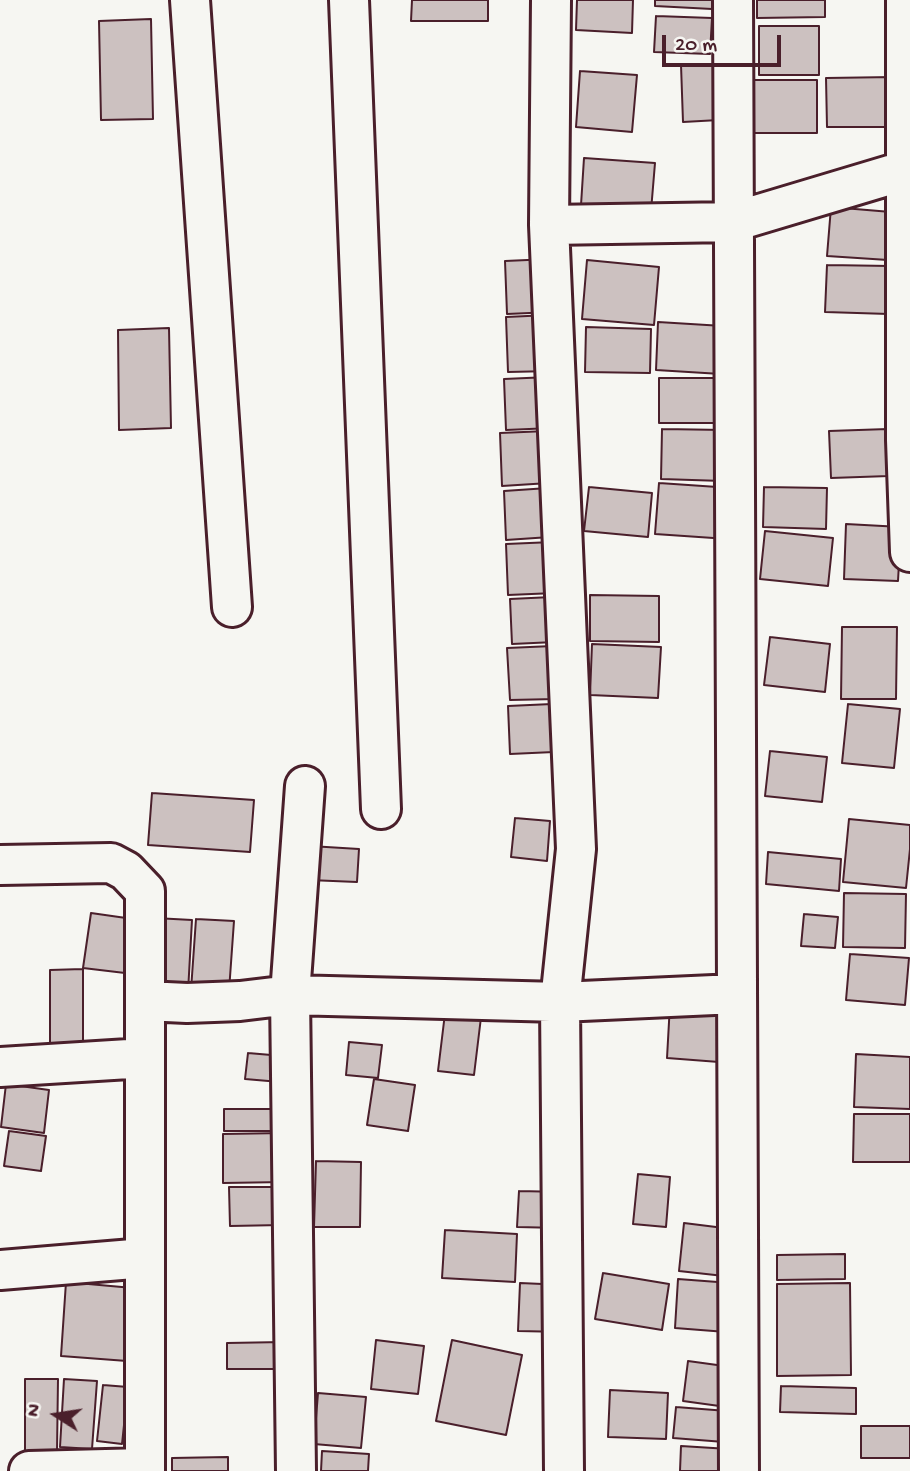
<!DOCTYPE html>
<style>
body{margin:0}
#map{position:relative;width:910px;height:1471px;overflow:hidden;background:#f6f6f2;font-family:"Gochi Hand",sans-serif}
canvas{display:block}
.north{position:absolute;left:21px;top:1380px;width:70px;height:70px;-webkit-text-stroke:5px #f6f6f2;paint-order:stroke;rotate:282deg;font-size:19px;font-weight:700;line-height:28px;text-align:center;color:#4a1f2b}
.north::after{content:'';display:block;margin:auto;width:24px;height:32px;background:#4a1f2b;clip-path:polygon(50% 0,100% 100%,50% 72%,0 100%)}
.scale{position:absolute;left:662px;top:35px;width:119px;height:32px;box-sizing:border-box;border:4px solid #4a1f2b;border-top:0;padding-left:9px;font-size:21px;line-height:24px;white-space:nowrap;color:#4a1f2b;-webkit-text-stroke:5px #f6f6f2;paint-order:stroke}
</style>
<div id="map">
<canvas width="910" height="1471"></canvas>
<div class="north">N</div>
<div class="scale">20 m</div>
</div>
<script>
const context = document.querySelector('canvas').getContext('2d');
context.lineJoin = 'round';
function paint(path, color) { context.fillStyle = color; context.fill(path, 'evenodd'); }
const toPath = rows => new Path2D(rows.map(r => 'M' + r).join(''));
function strokePath(path, color, width, dash) { context.strokeStyle = color; context.lineWidth = width; context.lineCap = dash ? 'butt' : 'round'; context.setLineDash(dash || []); context.stroke(path); }
const building = toPath([
 [412,0,488,0,488,21,411,21,412,0],
 [577,0,633,0,632,33,576,30,577,0],
 [655,0,712,0,712,9,655,6,655,0],
 [757,0,825,0,825,17,757,18,757,0],
 [656,16,712,18,710,54,654,52,656,16],
 [151,19,153,119,101,120,99,21,151,19],
 [759,26,819,26,819,75,759,75,759,26],
 [717,64,719,120,683,122,681,65,717,64],
 [580,71,637,75,632,132,576,127,580,71],
 [894,77,894,127,827,127,826,78,894,77],
 [752,80,817,80,817,133,752,133,752,80],
 [584,158,655,163,651,211,581,205,584,158],
 [831,207,891,212,888,260,827,256,831,207],
 [550,259,552,312,507,314,505,261,550,259],
 [587,260,659,267,654,325,582,319,587,260],
 [827,265,890,266,889,314,825,312,827,265],
 [549,315,552,371,508,372,506,317,549,315],
 [658,322,723,326,721,374,656,370,658,322],
 [586,327,651,329,650,373,585,372,586,327],
 [169,328,171,428,119,430,118,330,169,328],
 [549,377,552,428,506,430,504,379,549,377],
 [659,378,720,378,720,423,659,423,659,378],
 [662,429,725,430,723,481,661,479,662,429],
 [888,429,889,476,831,478,829,431,888,429],
 [547,431,549,483,502,486,500,433,547,431],
 [659,483,732,488,728,539,655,534,659,483],
 [589,487,652,493,648,537,584,531,589,487],
 [764,487,827,488,826,529,763,527,764,487],
 [548,488,550,537,506,540,504,491,548,488],
 [846,524,901,527,898,581,844,579,846,524],
 [765,531,833,538,828,586,760,579,765,531],
 [553,542,555,593,508,595,506,544,553,542],
 [590,595,659,596,659,642,590,641,590,595],
 [552,597,555,642,512,644,510,599,552,597],
 [842,627,897,627,896,699,841,699,842,627],
 [770,637,830,644,825,692,764,685,770,637],
 [592,644,661,647,658,698,590,695,592,644],
 [553,646,556,699,510,700,507,648,553,646],
 [552,704,554,752,510,754,508,706,552,704],
 [848,704,900,709,894,768,842,763,848,704],
 [770,751,827,757,822,802,765,796,770,751],
 [152,793,254,800,250,852,148,845,152,793],
 [515,818,550,821,547,861,511,857,515,818],
 [849,819,910,825,910,849,906,888,843,882,849,819],
 [310,846,359,849,357,882,309,880,310,846],
 [768,852,841,859,839,891,766,884,768,852],
 [844,893,906,894,905,948,843,947,844,893],
 [91,913,133,919,125,973,83,968,91,913],
 [804,914,838,917,835,948,801,946,804,914],
 [155,918,192,920,188,992,150,990,155,918],
 [196,919,234,921,229,991,191,990,196,919],
 [850,954,909,958,905,1005,846,1000,850,954],
 [83,969,83,1044,50,1044,50,970,83,969],
 [670,1004,735,1009,732,1063,667,1058,670,1004],
 [446,1005,482,1009,474,1075,438,1071,446,1005],
 [349,1042,382,1045,378,1078,346,1075,349,1042],
 [248,1053,283,1056,280,1082,245,1079,248,1053],
 [856,1054,910,1057,910,1109,854,1107,856,1054],
 [374,1079,415,1085,408,1131,367,1125,374,1079],
 [6,1084,49,1090,44,1133,1,1127,6,1084],
 [224,1109,285,1109,285,1131,224,1131,224,1109],
 [854,1114,910,1114,910,1162,853,1162,854,1114],
 [9,1131,46,1136,41,1171,4,1166,9,1131],
 [284,1133,285,1182,223,1183,223,1134,284,1133],
 [316,1161,361,1162,360,1227,314,1227,316,1161],
 [638,1174,670,1177,666,1227,633,1224,638,1174],
 [229,1187,282,1187,282,1225,230,1226,229,1187],
 [519,1191,563,1192,561,1228,517,1227,519,1191],
 [684,1223,748,1231,742,1278,679,1271,684,1223],
 [445,1230,517,1234,515,1282,442,1278,445,1230],
 [845,1254,845,1279,777,1280,777,1255,845,1254],
 [603,1273,669,1284,662,1330,595,1319,603,1273],
 [678,1279,744,1284,739,1333,675,1328,678,1279],
 [66,1282,133,1288,127,1361,61,1356,66,1282],
 [520,1283,565,1285,565,1332,518,1331,520,1283],
 [850,1283,851,1375,777,1376,777,1284,850,1283],
 [376,1340,424,1346,418,1394,371,1389,376,1340],
 [452,1340,522,1355,506,1435,436,1421,452,1340],
 [284,1342,284,1369,227,1369,227,1343,284,1342],
 [688,1361,739,1368,734,1408,683,1401,688,1361],
 [25,1379,58,1379,57,1452,25,1452,25,1379],
 [64,1379,97,1381,92,1449,60,1447,64,1379],
 [103,1385,128,1387,122,1444,97,1441,103,1385],
 [781,1386,856,1388,856,1414,780,1412,781,1386],
 [610,1390,668,1393,666,1439,608,1437,610,1390],
 [318,1393,366,1397,361,1448,314,1444,318,1393],
 [676,1407,740,1412,737,1443,673,1438,676,1407],
 [861,1426,910,1426,910,1458,861,1458,861,1426],
 [681,1446,729,1449,728,1471,680,1471,681,1446],
 [322,1451,369,1454,368,1471,321,1471,322,1451],
 [228,1457,228,1471,172,1471,172,1458,228,1457]
]);
const street = toPath([
 [190,0,232,607],
 [349,0,381,809],
 [551,0,549,225,576,849,560,1002,564,1471],
 [733,0,739,1471],
 [906,0,906,440,910,552],
 [549,225,733,222,910,169],
 [0,865,111,863,126,871,145,891,145,1471],
 [145,1001,187,1003,240,1001,290,995,560,1002,736,994],
 [0,1067,145,1058],
 [0,1270,145,1258],
 [29,1471,145,1468],
 [296,1471,290,995,305,786]
]);
paint(building, '#ccc1c0');
strokePath(building, '#4a1f2b', 2);
strokePath(street, '#4a1f2b', 44);
strokePath(street, '#f6f6f2', 38);
</script>
